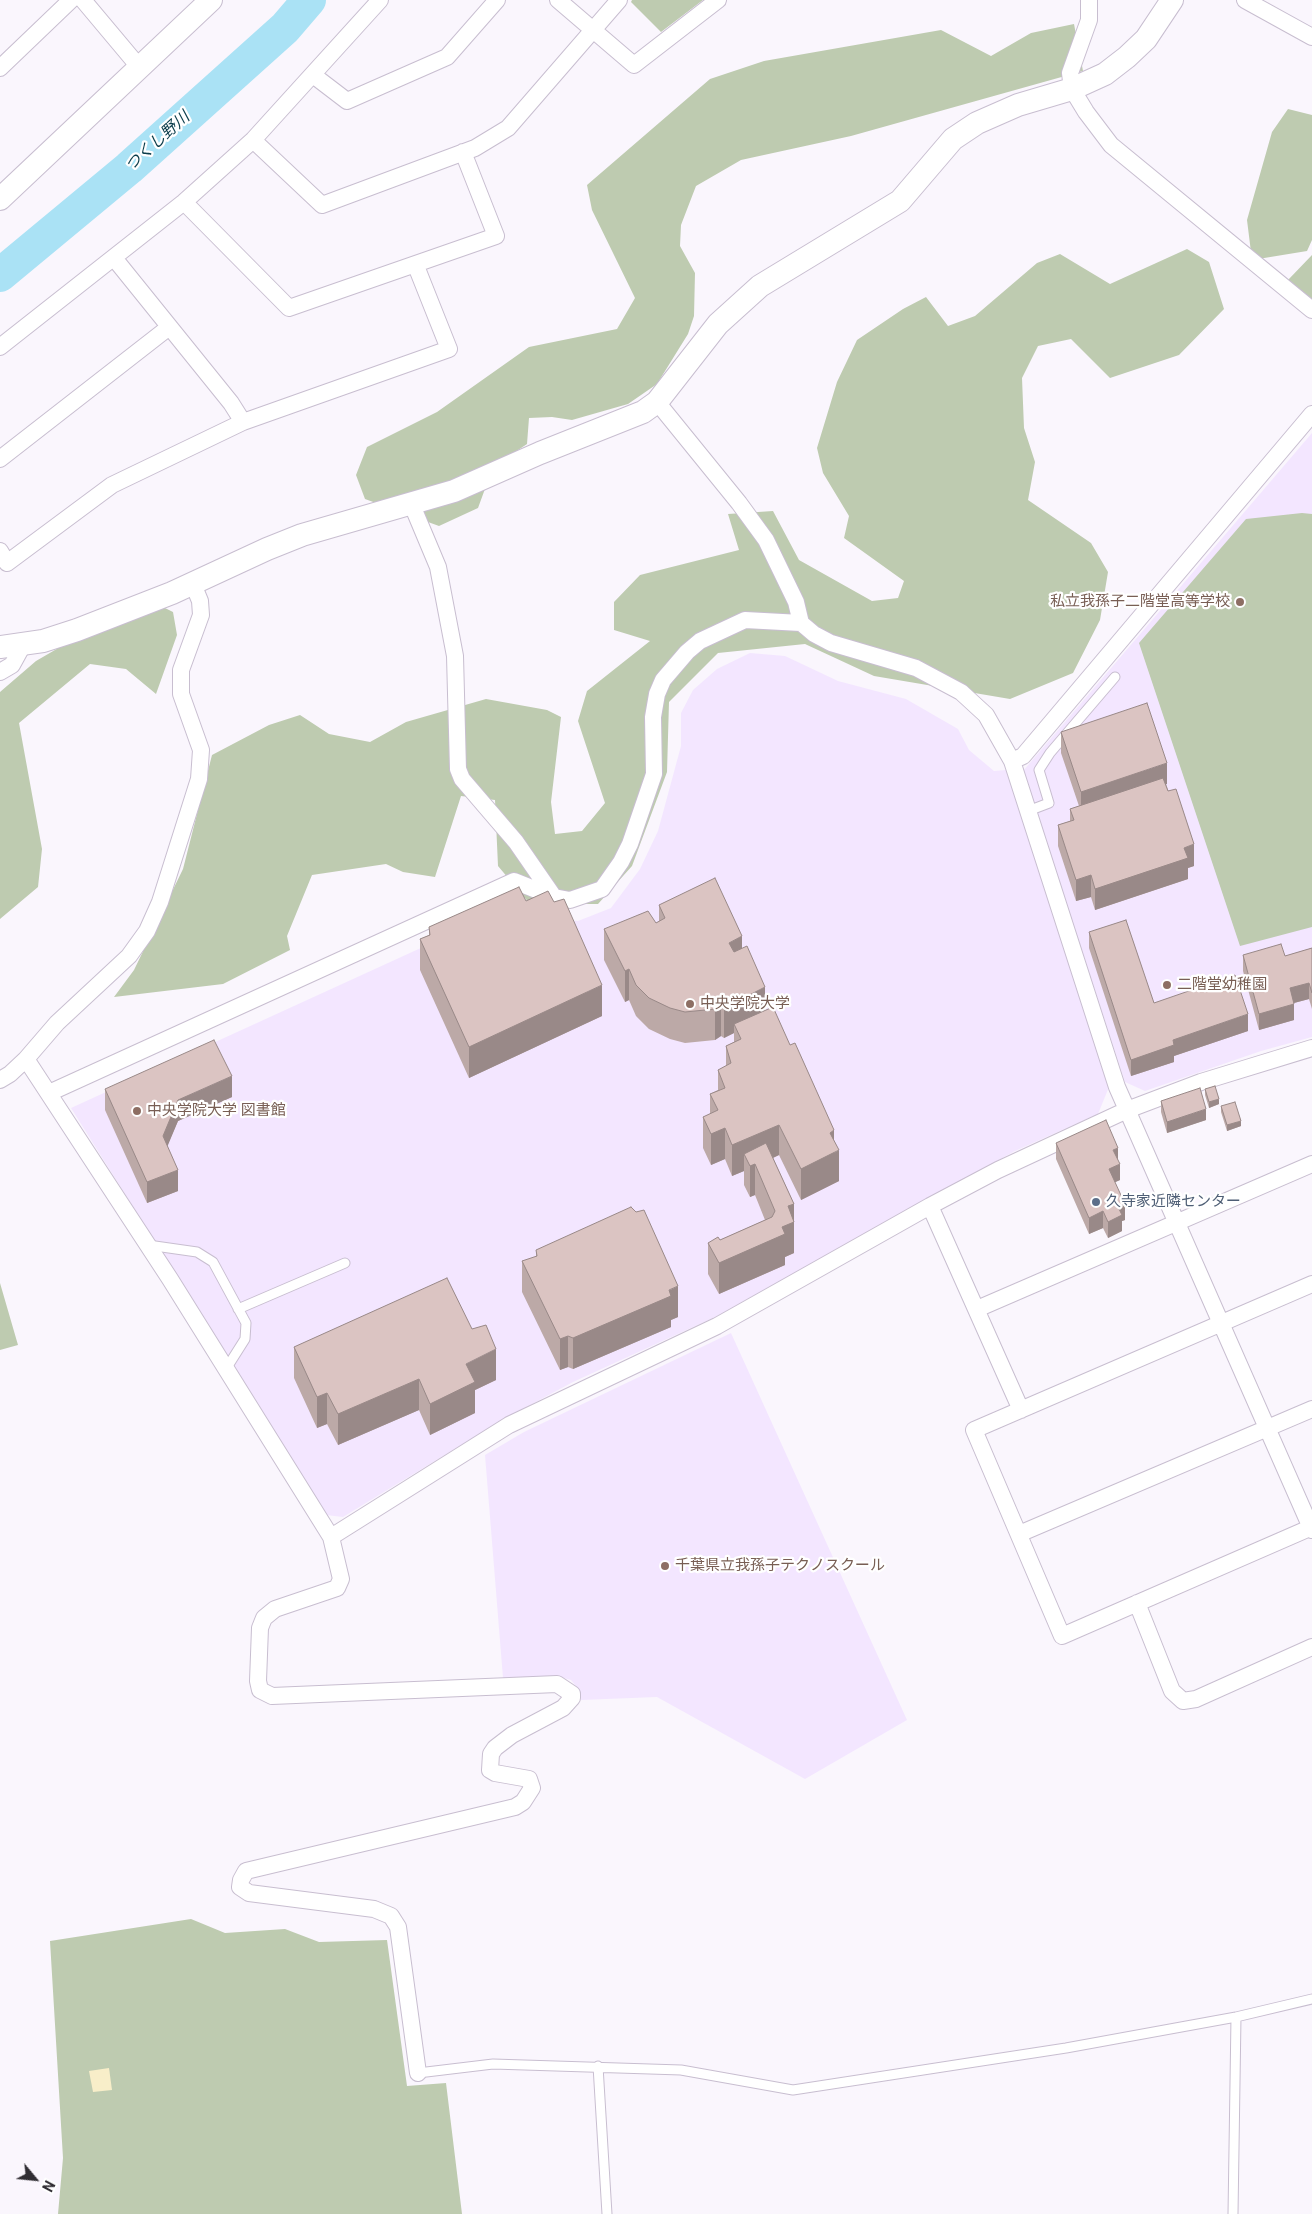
<!DOCTYPE html>
<meta charset="utf-8">
<style>
body{margin:0}
#map{position:relative;width:1312px;height:2214px;overflow:hidden;background:#faf6fd;font-family:Roboto,sans-serif}
canvas{display:block}
.north{position:absolute;left:10px;top:2154px;width:50px;height:50px;-webkit-text-stroke:4px #fff;paint-order:stroke;rotate:118deg;font-size:14px;font-weight:700;line-height:20px;text-align:center;color:#302d33}
.north::after{content:'';display:block;margin:auto;width:18px;height:22px;background:#302d33;clip-path:polygon(50% 0,100% 100%,50% 72%,0 100%)}
</style>
<div id="map">
<canvas width="1312" height="2214"></canvas>
<div class="north">N</div>
</div>
<script>
const context = document.querySelector('canvas').getContext('2d');
context.lineJoin = 'round';
function paint(path, color) { context.fillStyle = color; context.fill(path, 'evenodd'); }
const toPath = rows => new Path2D(rows.map(r => 'M' + r).join(''));
function strokePath(path, color, width, dash) { context.strokeStyle = color; context.lineWidth = width; context.lineCap = dash ? 'butt' : 'round'; context.setLineDash(dash || []); context.stroke(path); }
function drawText(font, color, halo, rows, align = 'center') {
  context.font = font + ' Roboto,"Noto Sans JP",sans-serif'; context.lineWidth = 4.5; context.setLineDash([]); context.textBaseline = 'middle'; context.strokeStyle = halo; context.fillStyle = color; for (const [text, x, y, turn = 0] of rows) {
    context.save(); context.translate(x, y); context.rotate((+turn || 0) * Math.PI / 180); context.textAlign = isNaN(turn) ? turn : align; if (halo) context.strokeText(text, 0, 0); context.fillText(text, 0, 0); context.restore();
  }
}
const built = toPath([
 [1312,433,1312,1037,1261,1051,1145,1091,1125,1082,1023,771],
 [750,653,785,656,838,681,906,699,958,729,969,750,994,771,1006,770,1109,1087,1098,1114,1015,1151,715,1317,573,1382,502,1420,343,1517,326,1515,71,1108,517,904,544,917,578,921,611,908,640,869,658,831,681,746,681,713,693,690,717,669],
 [731,1333,907,1720,805,1779,657,1697,581,1700,580,1691,571,1680,557,1676,503,1678,485,1455,524,1432]
]);
const green = toPath([
 [632,0,703,0,661,32,631,2],
 [1074,24,1083,71,851,136,741,160,696,186,681,225,680,246,695,273,694,316,688,334,657,384,628,404,572,420,552,417,529,418,527,444,493,467,478,508,439,526,365,499,356,475,367,447,437,412,529,347,617,329,635,298,592,210,587,185,710,79,764,61,941,30,991,56,1031,33],
 [1288,109,1312,115,1312,240,1307,251,1252,260,1247,220,1272,132],
 [1187,249,1209,262,1224,309,1179,355,1110,378,1071,339,1038,346,1022,378,1024,428,1035,462,1028,500,1091,543,1108,572,1100,620,1073,673,1010,699,874,676,805,644,718,653,669,702,667,772,632,866,598,904,530,904,498,866,495,800,461,796,435,877,403,872,386,864,312,875,287,936,290,950,223,984,114,997,134,970,183,869,212,755,269,725,300,715,329,734,370,742,406,722,486,699,547,710,561,717,551,802,555,834,582,831,605,803,578,721,587,691,650,641,614,630,614,602,640,575,739,550,728,514,773,511,799,560,872,601,898,598,904,581,844,538,849,516,823,473,817,448,837,382,857,340,903,309,926,297,948,326,975,316,1037,263,1060,254,1110,284],
 [1312,255,1312,299,1288,280],
 [1302,513,1312,514,1312,927,1240,946,1139,643,1246,519],
 [161,606,173,612,177,635,156,694,126,669,90,664,19,723,42,849,38,887,0,919,0,692,36,661,67,643],
 [0,1283,18,1345,0,1350],
 [191,1919,225,1933,285,1929,319,1942,387,1940,407,2086,446,2083,462,2214,58,2214,63,2158,50,1941]
]);
const sand = toPath([
 [109,2068,112,2090,93,2092,89,2071]
]);
const river = toPath([
 [0,275,129,168,285,28,309,0]
]);
const lane = toPath([
 [1028,811,1049,803,1039,770,1050,753,1115,677],
 [148,1245,197,1252,213,1262,246,1323,245,1339,226,1369],
 [238,1309,345,1263],
 [598,2066,607,2214],
 [418,2073,493,2064,681,2070,793,2090,1066,2048,1236,2017,1312,1999],
 [1233,2214,1236,2017]
]);
const street = toPath([
 [83,0,140,68],
 [558,0,634,65,718,0],
 [1089,0,1089,20,1070,73,1072,89,1086,112,1111,145,1312,310],
 [1245,0,1312,37],
 [0,68,71,0],
 [313,75,347,101,447,57,497,0],
 [253,140,322,205,475,148,508,128,619,0],
 [184,202,289,308,496,236,463,152],
 [114,258,231,403,243,422],
 [0,347,184,202,253,140,380,0],
 [657,402,739,503,766,540,796,602,801,623,814,634,831,643,916,668,961,692,986,715,1012,761,1023,756,1312,414],
 [0,459,168,328],
 [412,505,438,567,455,656,458,769,462,779,516,842,554,897],
 [0,551,7,563,112,485,243,422,449,349,416,266],
 [193,584,200,601,201,615,181,670,181,694,201,750,199,779,160,902,147,931,129,956,57,1023,26,1059,170,1279,331,1537,509,1425,717,1326,930,1206,998,1170,1127,1110,1201,1082,1312,1048],
 [0,672,12,665,23,645],
 [1012,761,1117,1087,1312,1530],
 [0,1080,10,1074,26,1059],
 [49,1093,514,881,554,897,570,900,602,889,621,862,630,844,654,774,653,717,657,694,663,680,687,652,700,641,745,620,801,623],
 [930,1206,1021,1410],
 [1312,1284,974,1430,1062,1636,1312,1527],
 [977,1309,1312,1164],
 [1019,1534,1312,1409],
 [331,1537,341,1579,337,1588,275,1609,264,1618,260,1628,258,1681,260,1690,272,1696,557,1684,572,1694,572,1698,563,1708,512,1735,495,1748,491,1754,490,1770,495,1773,529,1779,532,1788,523,1802,515,1807,246,1871,241,1880,240,1887,249,1893,374,1909,391,1916,398,1927,418,2073],
 [1137,1603,1172,1691,1183,1701,1196,1699,1312,1647]
]);
const secondary = toPath([
 [0,199,211,0],
 [0,647,43,641,77,630,172,593,267,549,302,535,454,491,540,453,643,412,657,402,718,324,760,286,900,201,953,139,977,123,1018,105,1072,89,1105,74,1127,57,1146,39,1172,0]
]);
const wall = toPath([
 [1061,732,1167,784,1166,784,1194,866,1188,868,1188,879,1095,910,1091,897,1076,901,1058,846,1058,825,1070,821,1070,809,1079,806,1061,753],
 [526,901,602,1016,469,1078,420,970,420,939,429,935,429,927],
 [659,905,742,948,765,1011,834,1140,839,1181,801,1200,779,1155,773,1158,794,1204,794,1253,785,1257,785,1265,719,1294,708,1274,708,1243,720,1240,765,1220,755,1195,750,1197,744,1185,744,1171,732,1176,725,1159,711,1165,703,1148,703,1117,710,1114,710,1094,718,1090,718,1070,726,1066,726,1046,734,1042,734,1033,724,1038,721,1036,715,1040,685,1043,670,1039,649,1029,636,1016,629,1000,625,1002,604,960,604,929,656,923,659,921],
 [1089,932,1154,1003,1248,1031,1174,1056,1174,1062,1131,1076,1089,948],
 [1312,948,1312,1009,1309,999,1294,1003,1294,1020,1259,1030,1243,971,1243,955,1285,956],
 [105,1089,232,1097,178,1121,167,1146,178,1191,147,1203,105,1110],
 [1205,1089,1219,1104,1209,1108,1205,1095],
 [1161,1101,1206,1120,1167,1133,1161,1112],
 [1221,1106,1241,1126,1227,1131,1221,1112],
 [1056,1143,1118,1161,1120,1180,1115,1182,1125,1220,1122,1221,1122,1231,1108,1238,1103,1228,1089,1234,1056,1159],
 [536,1250,678,1317,671,1320,671,1327,573,1369,568,1367,560,1370,522,1292,522,1261,536,1257],
 [294,1347,496,1380,475,1390,475,1413,430,1435,419,1410,338,1445,327,1424,317,1428,294,1378]
]);
const shadedWall = toPath([
 [1167,763,1167,784,1081,813,1081,792],
 [1194,844,1194,866,1188,868,1188,879,1095,910,1095,889,1184,848],
 [1091,875,1091,897,1076,901,1076,880],
 [742,936,742,967,729,943],
 [629,969,629,1000,625,1002,625,971],
 [1309,983,1309,999,1290,1004,1290,988],
 [602,985,602,1016,469,1078,469,1047],
 [765,987,765,1018,734,1024,734,1033,724,1038,724,1008],
 [1294,1004,1294,1020,1259,1030,1259,1014],
 [721,1005,721,1036,715,1040,715,1009],
 [1248,1014,1248,1031,1174,1056,1174,1062,1131,1076,1131,1060,1173,1040],
 [232,1076,232,1097,178,1121,163,1157,163,1136,178,1100],
 [1219,1099,1219,1104,1209,1108,1209,1102],
 [1206,1109,1206,1120,1167,1133,1167,1122],
 [1241,1121,1241,1126,1227,1131,1227,1125],
 [779,1125,779,1155,755,1166,755,1164,755,1195,750,1197,750,1166,744,1154,744,1171,732,1176,732,1145],
 [725,1128,725,1159,711,1165,711,1134],
 [834,1130,834,1153,839,1150,839,1181,801,1200,801,1169,830,1133],
 [1118,1148,1118,1164,1113,1150],
 [1120,1164,1120,1180,1109,1185,1109,1169],
 [178,1170,178,1191,147,1203,147,1182],
 [794,1204,794,1253,785,1257,785,1265,719,1294,719,1263,782,1227,788,1206],
 [1125,1204,1125,1220,1122,1221,1122,1231,1108,1238,1108,1222,1118,1207],
 [1103,1211,1103,1228,1089,1234,1089,1218],
 [678,1286,678,1317,671,1320,671,1327,573,1369,573,1338],
 [568,1336,568,1367,560,1370,560,1339],
 [496,1349,496,1380,475,1390,475,1413,430,1435,430,1404,466,1364],
 [419,1379,419,1410,338,1445,338,1414],
 [327,1393,327,1424,317,1428,317,1397]
]);
const building = toPath([
 [1147,703,1167,763,1081,792,1061,732,1147,703],
 [1163,778,1168,791,1176,789,1194,844,1184,848,1188,858,1095,889,1091,875,1076,880,1058,825,1074,820,1070,809,1163,778],
 [715,878,742,936,729,943,734,952,747,946,765,987,724,1008,721,1005,715,1009,685,1012,670,1008,649,998,636,985,629,969,625,971,604,929,648,911,656,923,665,918,659,905,715,878],
 [519,887,526,901,548,891,554,902,564,899,602,985,469,1047,420,939,430,935,429,927,519,887],
 [1126,920,1154,1003,1235,975,1248,1014,1173,1040,1174,1045,1131,1060,1089,932,1126,920],
 [1281,944,1285,956,1312,948,1312,993,1309,983,1290,988,1294,1004,1259,1014,1243,955,1281,944],
 [773,1007,790,1045,795,1043,834,1130,830,1133,839,1150,801,1169,779,1125,732,1145,725,1128,711,1134,703,1117,718,1110,710,1094,725,1088,718,1070,731,1063,726,1046,741,1039,734,1024,773,1007],
 [214,1040,232,1076,178,1100,163,1136,178,1170,147,1182,105,1089,214,1040],
 [1215,1086,1219,1099,1209,1102,1205,1089,1215,1086],
 [1200,1088,1206,1109,1167,1122,1161,1101,1200,1088],
 [1235,1102,1241,1121,1227,1125,1221,1106,1235,1102],
 [1106,1120,1118,1148,1113,1150,1120,1164,1109,1169,1125,1204,1118,1207,1122,1215,1108,1222,1103,1211,1089,1218,1056,1143,1106,1120],
 [766,1143,794,1204,788,1206,794,1222,782,1227,785,1234,719,1263,708,1243,718,1237,720,1240,772,1217,775,1211,755,1164,750,1166,744,1154,766,1143],
 [631,1207,636,1212,644,1210,678,1286,669,1290,671,1296,573,1338,568,1336,560,1339,522,1261,537,1256,536,1250,631,1207],
 [447,1278,472,1329,486,1325,496,1349,466,1364,475,1382,430,1404,419,1379,338,1414,327,1393,317,1397,294,1347,447,1278]
]);
const markers = [
 [1240,602,5,"#8d6e63"],
 [1167,985,5,"#8d6e63"],
 [690,1004,5,"#8d6e63"],
 [137,1111,5,"#8d6e63"],
 [1096,1202,5,"#5c6f8a"],
 [665,1566,5,"#8d6e63"]
];
const educationNames = [
 ["私立我孫子二階堂高等学校",1230,602,"right"],
 ["二階堂幼稚園",1177,985],
 ["中央学院大学",700,1004],
 ["中央学院大学 図書館",147,1111],
 ["千葉県立我孫子テクノスクール",675,1566]
];
const serviceNames = [
 ["久寺家近隣センター",1106,1202]
];
const waterNames = [
 ["つくし野川",158,142,-42]
];
paint(built, '#f3e6ff');
paint(green, '#becbb0');
paint(sand, '#f8eec9');
strokePath(river, '#aae2f5', 34);
strokePath(lane, '#c8bed0', 11);
strokePath(street, '#c8bed0', 18);
strokePath(secondary, '#c8bed0', 24);
strokePath(lane, '#fff', 9);
strokePath(street, '#fff', 16);
strokePath(secondary, '#fff', 22);
paint(wall, '#bca9a7');
paint(shadedWall, '#998988');
paint(building, '#dbc4c2');
strokePath(building, '#998988', 1);
for (const [x, y, r, color] of markers) { const dot = new Path2D(); dot.arc(x, y, r, 0, 2 * Math.PI); context.fillStyle = color; context.fill(dot); strokePath(dot, '#fff', 2); }
drawText('15px', '#785e54', '#fff', educationNames, 'left');
drawText('15px', '#4e5e75', '#fff', serviceNames, 'left');
drawText('italic 16px', '#0b3d4b', '#fff', waterNames);
</script>
